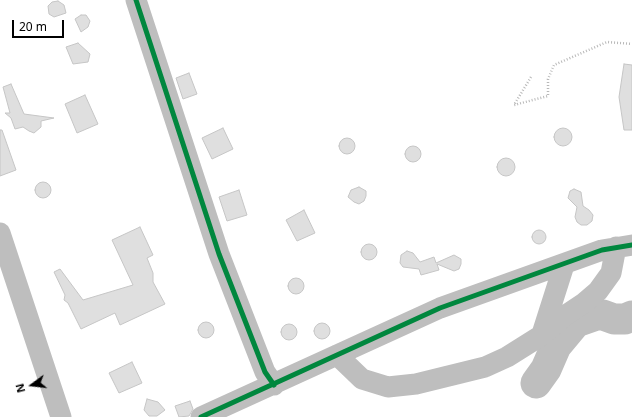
<!DOCTYPE html>
<style>
body{margin:0}
#map{position:relative;width:632px;height:417px;overflow:hidden;background:#fff;font-family:"Noto Sans",sans-serif}
canvas{display:block}
.north{position:absolute;left:12px;top:365px;width:40px;height:40px;-webkit-text-stroke:3px #fff;paint-order:stroke;rotate:255deg;font-size:11px;font-weight:700;line-height:16px;text-align:center;color:#000}
.north::after{content:'';display:block;margin:auto;width:14px;height:18px;background:#000;clip-path:polygon(50% 0,100% 100%,50% 72%,0 100%)}
.scale{position:absolute;left:12px;top:20px;width:52px;height:18px;box-sizing:border-box;border:2px solid #000;border-top:0;padding-left:5px;font-size:12px;line-height:14px;white-space:nowrap;color:#000;-webkit-text-stroke:3px #fff;paint-order:stroke}
</style>
<div id="map">
<canvas width="632" height="417"></canvas>
<div class="north">N</div>
<div class="scale">20 m</div>
</div>
<script>
const context = document.querySelector('canvas').getContext('2d');
context.lineJoin = 'round';
const toPath = rows => new Path2D(rows.map(r => 'M' + r).join(''));
function strokePath(path, color, width, dash) { context.strokeStyle = color; context.lineWidth = width; context.lineCap = dash ? 'butt' : 'round'; context.setLineDash(dash || []); context.stroke(path); }
function paint(path, color) { context.fillStyle = color; context.fill(path, 'evenodd'); }
const river = toPath([
 [536,383,546,369,556,346,576,322,596,315,603,315,614,319,625,319,632,316]
]);
const building = toPath([
 [58,1,64,5,66,13,54,17,49,14,48,6,52,2,58,1],
 [81,15,86,15,90,21,88,27,81,32,75,19,81,15],
 [78,43,90,54,88,62,73,64,66,47,78,43],
 [624,64,632,65,632,130,624,130,619,97,624,64],
 [189,73,197,94,183,99,176,78,189,73],
 [11,84,24,114,54,118,41,121,41,127,34,133,29,131,23,127,15,129,11,118,5,113,10,113,3,87,11,84],
 [85,95,98,124,77,133,65,104,85,95],
 [223,128,233,149,212,159,202,138,223,128],
 '554 137a9 9 0 1 1 18 0a9 9 0 1 1-18 0Z',
 [0,130,2,130,16,170,0,176,0,130],
 '339 146a8 8 0 1 1 16 0a8 8 0 1 1-16 0Z',
 '405 154a8 8 0 1 1 16 0a8 8 0 1 1-16 0Z',
 '497 167a9 9 0 1 1 18 0a9 9 0 1 1-18 0Z',
 '35 190a8 8 0 1 1 16 0a8 8 0 1 1-16 0Z',
 [359,187,366,191,366,196,364,201,359,204,354,202,348,197,351,190,359,187],
 [574,189,581,192,583,206,589,210,593,215,592,221,587,225,581,225,577,222,575,217,577,207,568,198,570,191,574,189],
 [239,190,247,215,227,221,219,197,239,190],
 [304,210,315,233,297,241,286,220,304,210],
 [140,227,153,255,147,258,153,273,153,282,165,304,120,325,115,313,81,329,68,303,64,300,65,295,54,272,60,269,83,300,133,285,112,240,140,227],
 '532 237a7 7 0 1 1 14 0a7 7 0 1 1-14 0Z',
 '361 252a8 8 0 1 1 16 0a8 8 0 1 1-16 0Z',
 [407,251,413,253,420,262,434,257,436,263,454,255,461,259,461,264,459,269,454,271,437,264,439,270,421,275,419,269,403,267,400,263,401,255,407,251],
 '288 286a8 8 0 1 1 16 0a8 8 0 1 1-16 0Z',
 '198 330a8 8 0 1 1 16 0a8 8 0 1 1-16 0Z',
 '314 331a8 8 0 1 1 16 0a8 8 0 1 1-16 0Z',
 '281 332a8 8 0 1 1 16 0a8 8 0 1 1-16 0Z',
 [132,362,142,383,119,393,109,373,132,362],
 [147,399,158,402,165,410,157,416,149,416,144,410,147,399],
 [190,401,193,409,189,416,179,417,175,406,190,401]
]);
const path = toPath([
 [531,77,514,105,548,96,548,79,554,65,607,42,632,44]
]);
const minor = toPath([
 [136,0,219,254,265,372,274,385],
 [0,233,61,417],
 [542,334,564,265],
 [337,355,362,379,388,387,416,384,485,367,507,357,542,335,563,317,584,303,598,291,611,273,616,247],
 [201,417,440,308,602,250,632,245]
]);
const cycleway = toPath([
 [136,0,219,254,265,372,274,385],
 [201,417,440,308,602,250,632,245]
]);
strokePath(river, '#bebebe', 31);
paint(building, '#dfdfdf');
strokePath(building, '#c6c6c6', 1);
strokePath(path, '#b9b9b9', 2.5, [1, 2]);
strokePath(minor, '#bebebe', 21);
strokePath(cycleway, '#00873e', 5);
</script>
